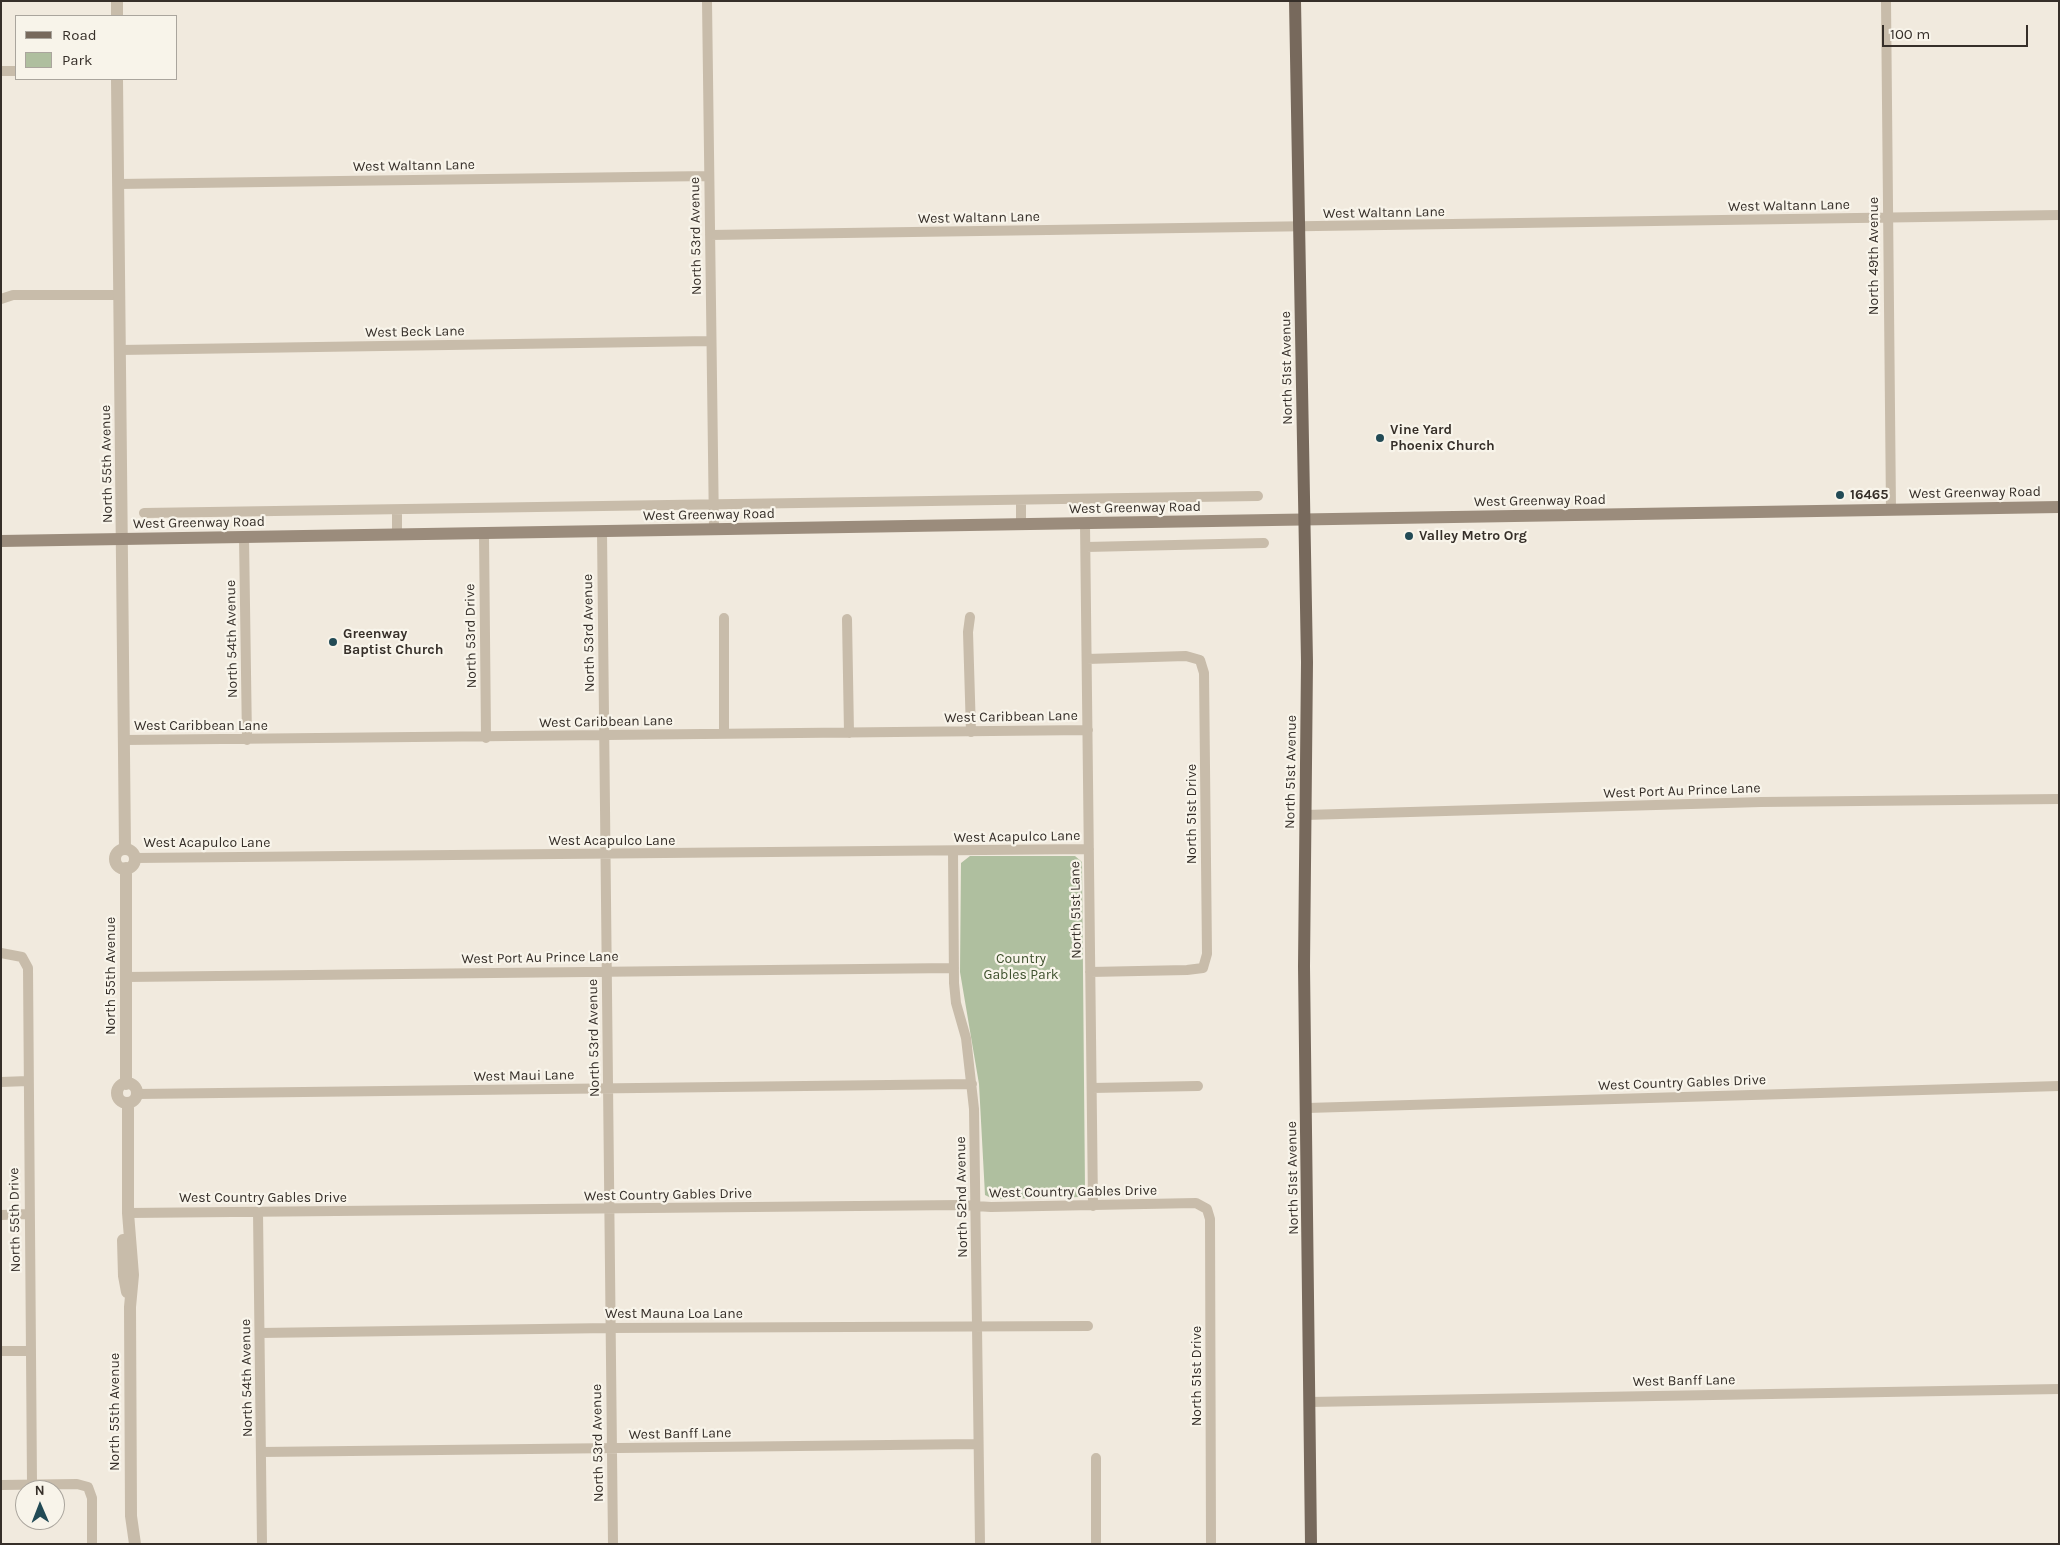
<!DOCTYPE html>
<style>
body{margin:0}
#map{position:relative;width:2060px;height:1545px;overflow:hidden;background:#f1eade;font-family:Karla,sans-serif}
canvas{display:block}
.frame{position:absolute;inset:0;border:2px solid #362f29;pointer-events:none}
.legend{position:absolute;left:15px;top:15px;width:162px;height:65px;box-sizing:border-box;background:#f8f4ea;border:1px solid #aaa59d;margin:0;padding:6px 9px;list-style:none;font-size:15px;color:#362f29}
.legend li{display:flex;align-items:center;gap:10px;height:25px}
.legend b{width:25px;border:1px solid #aaa59d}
.north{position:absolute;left:15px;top:1480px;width:50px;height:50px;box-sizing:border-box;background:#f8f4ea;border:1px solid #aaa59d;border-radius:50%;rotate:359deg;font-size:14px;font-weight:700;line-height:20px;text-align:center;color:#362f29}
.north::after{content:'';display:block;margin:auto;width:18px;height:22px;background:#224a55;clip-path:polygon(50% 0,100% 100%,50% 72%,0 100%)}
.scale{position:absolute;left:1882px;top:25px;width:146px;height:22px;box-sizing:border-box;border:2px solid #362f29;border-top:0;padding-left:6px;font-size:15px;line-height:18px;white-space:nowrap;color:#362f29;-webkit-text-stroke:4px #f8f4ea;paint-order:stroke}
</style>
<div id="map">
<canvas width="2060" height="1545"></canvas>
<div class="frame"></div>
<ul class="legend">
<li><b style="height:6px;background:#77695c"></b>Road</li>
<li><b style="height:14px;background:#afbf9f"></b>Park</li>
</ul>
<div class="north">N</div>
<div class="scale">100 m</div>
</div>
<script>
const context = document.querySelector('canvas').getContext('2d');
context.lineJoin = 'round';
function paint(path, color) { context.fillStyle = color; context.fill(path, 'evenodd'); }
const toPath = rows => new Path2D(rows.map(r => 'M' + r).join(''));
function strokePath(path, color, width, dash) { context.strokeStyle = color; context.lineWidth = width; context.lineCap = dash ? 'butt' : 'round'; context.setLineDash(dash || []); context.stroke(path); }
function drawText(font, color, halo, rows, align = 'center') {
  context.font = font + ' Karla,sans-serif'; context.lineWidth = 4.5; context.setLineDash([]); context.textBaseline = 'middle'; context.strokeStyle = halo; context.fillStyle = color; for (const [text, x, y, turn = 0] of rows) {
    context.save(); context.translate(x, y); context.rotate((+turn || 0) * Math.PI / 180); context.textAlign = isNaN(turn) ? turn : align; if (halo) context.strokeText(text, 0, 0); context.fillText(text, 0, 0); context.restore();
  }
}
const green = toPath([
 [970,856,1075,856,1082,862,1085,1190,1081,1197,993,1199,985,1195,979,1084,960,972,961,863]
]);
const minor = toPath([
 [707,1,714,530],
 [1886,1,1891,510],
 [1,71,16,71],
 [118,184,709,176],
 [710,235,2059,215],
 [1,299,13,295,119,295],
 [120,350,711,341],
 [1021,500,1021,525],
 [397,510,397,535],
 [144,513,1258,496],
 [1085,524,1093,1206],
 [602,532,613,1544],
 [484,534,486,738],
 [244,537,247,740],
 [1086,547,1264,543],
 [970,617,968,632,971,732],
 [847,619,849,733],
 [1087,659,1186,656,1200,660,1204,673,1207,954,1203,968,1187,970,1090,972],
 [724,734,724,618],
 [125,740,1088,730],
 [1305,815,1761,802,2059,799],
 [953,852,954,983,956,1003,966,1038,974,1109,980,1544],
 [135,858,1089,849],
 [1,953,22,957,28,968,32,1484],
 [126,977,954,968],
 [1,1082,28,1081],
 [1092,1088,1198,1086],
 [137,1094,972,1084],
 [1307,1108,2059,1086],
 [258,1212,262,1544],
 [128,1213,961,1205,991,1207,1196,1203,1207,1209,1210,1219,1211,1544],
 [1,1215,28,1214],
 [260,1333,610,1328,1088,1326],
 [1,1351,30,1351],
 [1309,1402,2059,1389],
 [261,1452,978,1444],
 [1,1485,77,1484,88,1487,92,1498,92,1544],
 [1096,1544,1096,1458]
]);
const tertiary = toPath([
 [117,1,117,16],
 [117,79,125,849],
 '115 859a10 10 0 1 1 20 0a10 10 0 1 1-20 0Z',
 [126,868,126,1084],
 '117 1093a10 10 0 1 1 20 0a10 10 0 1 1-20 0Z',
 [128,1103,128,1213,133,1275,130,1307,131,1516,135,1544],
 [123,1240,124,1276,127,1292]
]);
const secondary = toPath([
 [1,541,2059,507]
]);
const primary = toPath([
 [1295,1,1307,662,1304,966,1311,1544]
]);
const markers = [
 [1380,438,5,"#224a55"],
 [1840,495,5,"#224a55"],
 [1409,536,5,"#224a55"],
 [333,642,5,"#224a55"]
];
const streetNames = [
 ["West Waltann Lane",414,166,-1],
 ["West Waltann Lane",1789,206,-1],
 ["West Waltann Lane",1384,213,-1],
 ["West Waltann Lane",979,218,-1],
 ["North 53rd Avenue",696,236,-91],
 ["North 49th Avenue",1874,256,-90],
 ["West Beck Lane",415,332,-1],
 ["North 51st Avenue",1287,368,-91],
 ["North 55th Avenue",107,464,-91],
 ["West Greenway Road",1975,493,-1],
 ["West Greenway Road",1540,501,-1],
 ["West Greenway Road",1135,508,-1],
 ["West Greenway Road",709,515,-1],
 ["West Greenway Road",199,523,-1],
 ["North 53rd Avenue",589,633,-91],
 ["North 53rd Drive",471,636,-91],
 ["North 54th Avenue",232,639,-91],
 ["West Caribbean Lane",1011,717,-1],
 ["West Caribbean Lane",606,722,-1],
 ["West Caribbean Lane",201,726],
 ["North 51st Avenue",1291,772,-89],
 ["West Port Au Prince Lane",1682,791,-2],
 ["North 51st Drive",1192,814,-90],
 ["West Acapulco Lane",1017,837,-1],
 ["West Acapulco Lane",612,841],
 ["West Acapulco Lane",207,843],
 ["North 51st Lane",1076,910,-91],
 ["West Port Au Prince Lane",540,958,-1],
 ["North 55th Avenue",111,976,-90],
 ["North 53rd Avenue",594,1038,-91],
 ["West Maui Lane",524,1076,-1],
 ["West Country Gables Drive",1682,1083,-2],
 ["North 51st Avenue",1293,1178,-91],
 ["West Country Gables Drive",1073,1192,-1],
 ["West Country Gables Drive",668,1195,-1],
 ["North 52nd Avenue",962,1197,-91],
 ["West Country Gables Drive",263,1198],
 ["North 55th Drive",15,1220,-91],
 ["West Mauna Loa Lane",674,1314],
 ["North 51st Drive",1197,1376,-90],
 ["North 54th Avenue",247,1378,-91],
 ["West Banff Lane",1684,1381,-1],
 ["North 55th Avenue",115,1412,-90],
 ["West Banff Lane",680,1434,-1],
 ["North 53rd Avenue",598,1443,-91]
];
const poiNames = [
 ["Vine Yard",1390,430],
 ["Phoenix Church",1390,446],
 ["16465",1850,495],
 ["Valley Metro Org",1419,536],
 ["Greenway",343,634],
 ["Baptist Church",343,650]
];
const parkNames = [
 ["Country",1021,959],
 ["Gables Park",1021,975]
];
paint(green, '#afbf9f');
strokePath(minor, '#c8bcaa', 10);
strokePath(tertiary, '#c8bcaa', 12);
strokePath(secondary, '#9b8c7c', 12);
strokePath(primary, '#77695c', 12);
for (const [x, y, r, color] of markers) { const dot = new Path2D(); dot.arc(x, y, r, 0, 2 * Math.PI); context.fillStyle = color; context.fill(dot); strokePath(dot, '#f8f4ea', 2); }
drawText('14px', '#362f29', '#f8f4ea', streetNames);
drawText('bold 14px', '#362f29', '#f8f4ea', poiNames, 'left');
drawText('14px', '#40522f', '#f8f4ea', parkNames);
</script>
